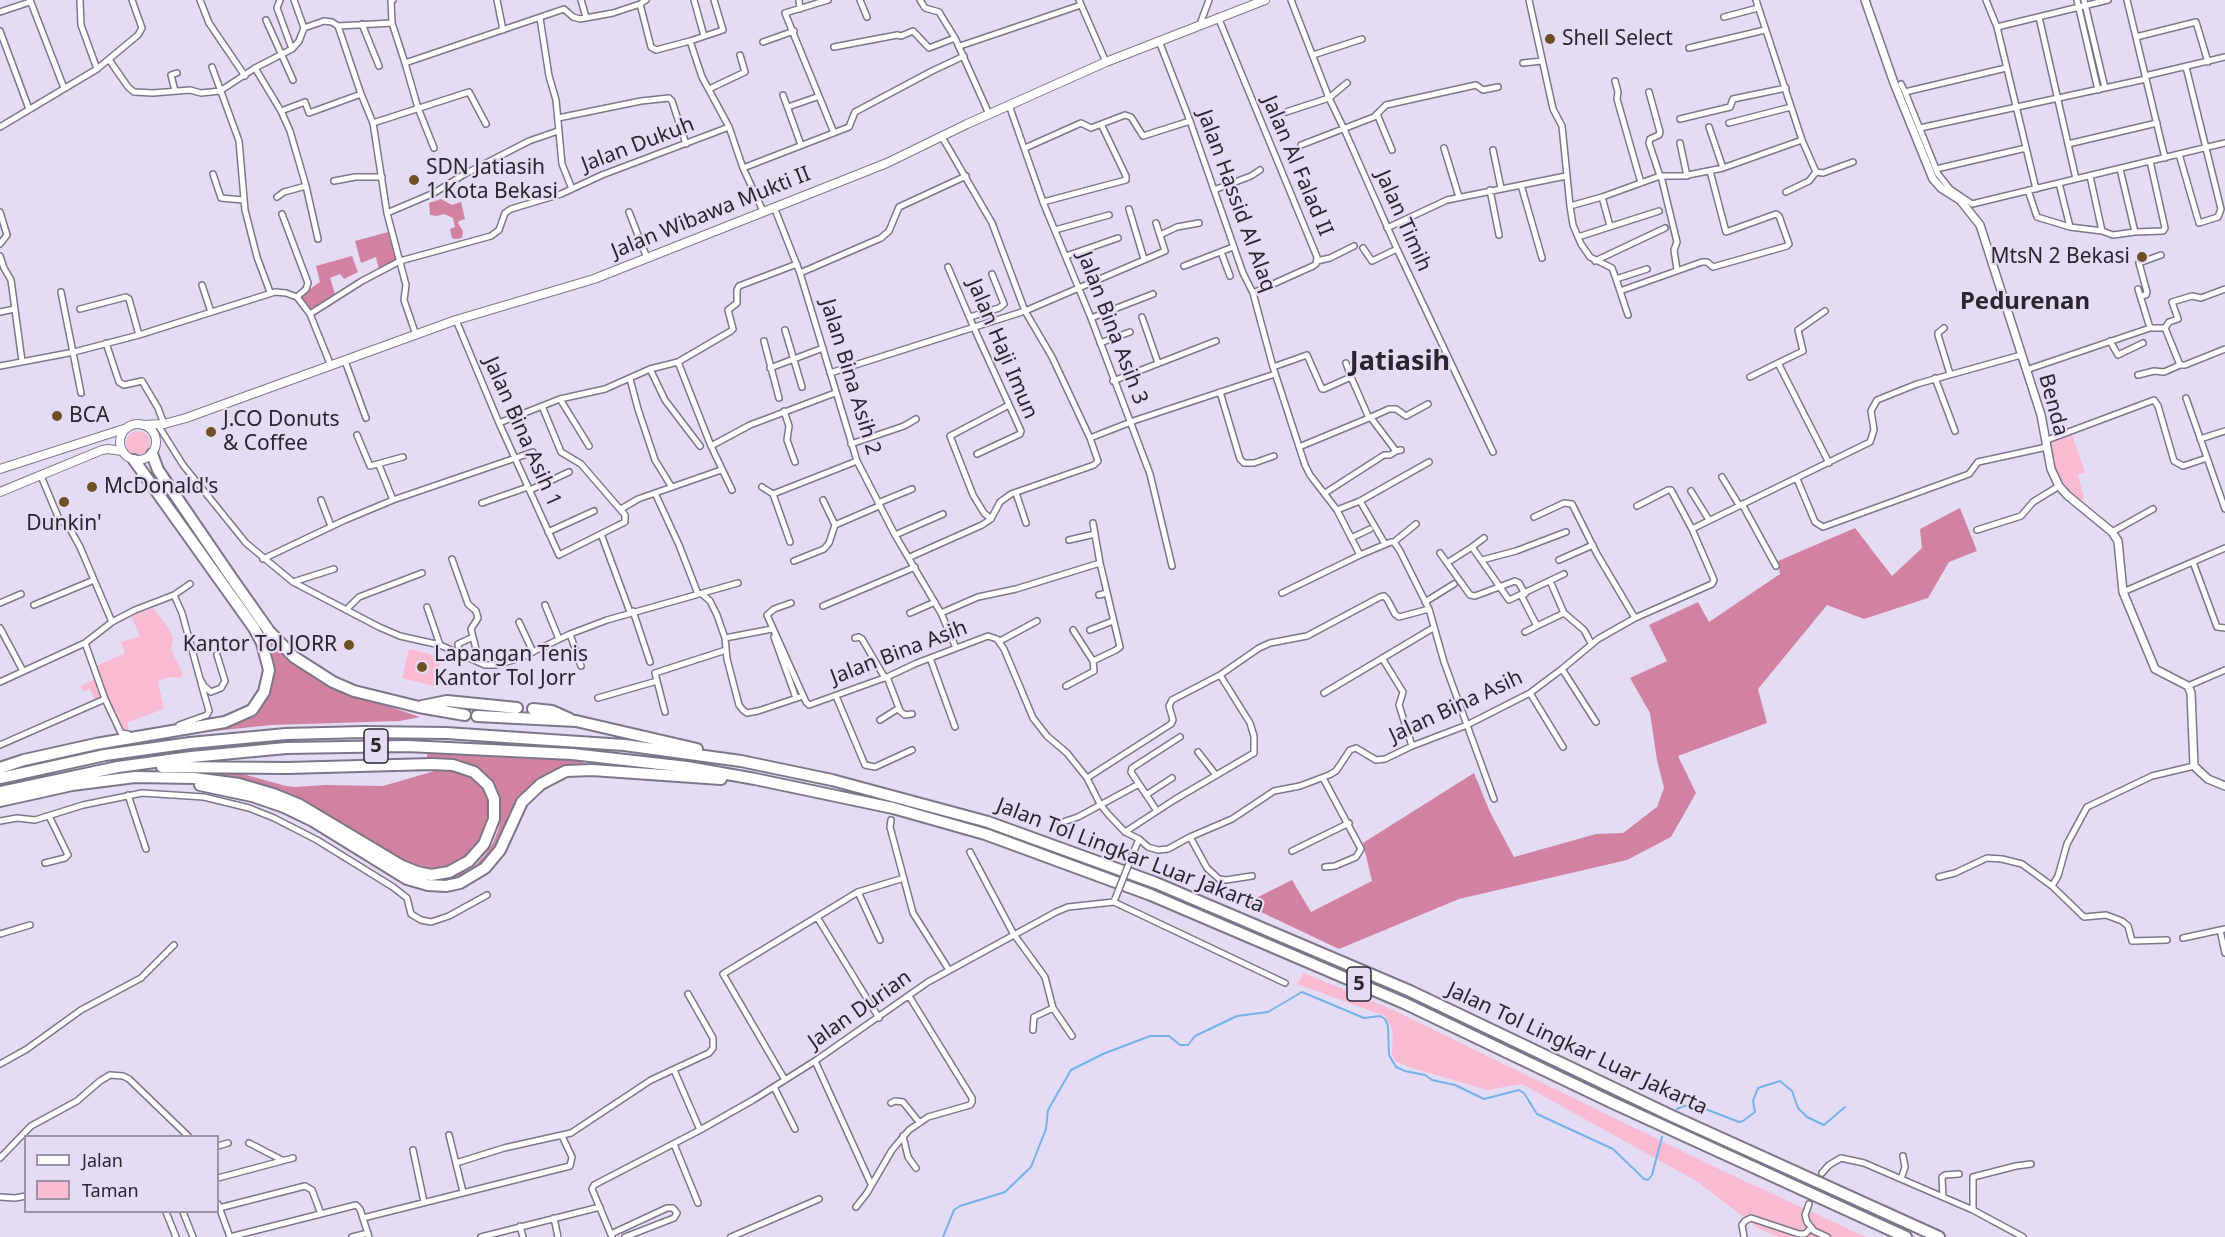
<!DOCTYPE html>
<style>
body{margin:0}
#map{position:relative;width:2225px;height:1237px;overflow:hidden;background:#e4dcf4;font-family:"Noto Sans",sans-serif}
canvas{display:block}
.legend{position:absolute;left:24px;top:1135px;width:195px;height:78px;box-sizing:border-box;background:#e4dcf4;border:2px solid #9993a5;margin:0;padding:8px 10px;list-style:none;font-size:18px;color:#29262e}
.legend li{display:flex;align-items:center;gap:12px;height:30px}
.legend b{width:30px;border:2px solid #9993a5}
</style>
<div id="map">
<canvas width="2225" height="1237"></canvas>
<ul class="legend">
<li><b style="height:8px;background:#fff"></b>Jalan</li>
<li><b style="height:16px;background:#f8bbd2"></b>Taman</li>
</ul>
</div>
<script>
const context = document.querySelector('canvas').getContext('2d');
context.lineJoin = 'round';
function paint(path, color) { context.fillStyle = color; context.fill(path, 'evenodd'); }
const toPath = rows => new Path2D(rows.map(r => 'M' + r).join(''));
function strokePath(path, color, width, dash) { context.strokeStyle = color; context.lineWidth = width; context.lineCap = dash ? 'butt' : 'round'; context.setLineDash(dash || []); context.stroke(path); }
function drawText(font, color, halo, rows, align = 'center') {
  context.font = font + ' "Noto Sans",sans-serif'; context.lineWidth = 4.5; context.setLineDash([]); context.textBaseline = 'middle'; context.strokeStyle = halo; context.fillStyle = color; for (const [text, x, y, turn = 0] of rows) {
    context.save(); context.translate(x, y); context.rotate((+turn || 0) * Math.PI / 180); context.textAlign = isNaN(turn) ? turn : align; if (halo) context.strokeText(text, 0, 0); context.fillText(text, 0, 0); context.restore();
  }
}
const green = toPath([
 '126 443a12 12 0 1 1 24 0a12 12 0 1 1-24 0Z',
 [2072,435,2085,472,2078,475,2084,498,2080,503,2065,490,2061,484,2051,454,2051,442],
 [153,608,168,627,173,637,171,649,183,674,180,678,169,677,158,681,164,709,128,722,128,730,117,733,116,726,119,724,119,718,106,696,95,701,90,689,84,691,80,687,98,677,94,667,125,653,121,642,140,636,131,616],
 [409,649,442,657,434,686,402,678],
 [1304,973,1393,1010,1723,1171,1866,1237,1778,1237,1758,1228,1698,1182,1522,1084,1487,1090,1409,1067,1395,1061,1392,1054,1393,1031,1385,1016,1297,984]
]);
const forest = toPath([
 [441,199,452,205,461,202,465,219,459,221,458,223,463,231,462,238,456,239,452,238,450,229,455,227,453,218,444,214,437,216,430,215,429,203],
 [388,232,398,261,379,270,376,257,361,263,355,241],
 [352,256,358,272,344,279,340,274,330,278,335,294,311,310,300,296,320,282,316,266],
 [1960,508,1977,551,1949,562,1928,598,1864,619,1827,605,1758,689,1767,723,1678,756,1696,793,1671,837,1627,860,1459,899,1339,949,1244,904,1292,880,1311,912,1372,881,1363,843,1474,773,1490,812,1514,857,1596,834,1623,833,1657,807,1664,788,1657,760,1650,713,1630,678,1667,661,1649,625,1698,602,1709,622,1780,574,1778,561,1855,528,1892,576,1922,548,1920,529],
 [259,628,290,659,325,685,420,717,400,721,271,725,205,732,202,731,221,727,268,692],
 [427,753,581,760,584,763,542,778,524,792,509,814,495,853,472,874,447,882,429,881,444,879,472,869,485,855,493,843,499,828,500,814,498,801,481,774,427,759],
 [228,770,286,786,296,787,325,785,383,786,438,770,452,770,476,778,485,788,491,801,489,831,463,865,434,872,406,863,307,805,210,776,182,771]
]);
const stream = toPath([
 [1677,1109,1684,1106,1695,1105,1739,1122,1743,1121,1755,1112,1753,1101,1758,1088,1780,1081,1792,1091,1798,1108,1807,1117,1824,1125,1845,1107],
 [943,1237,954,1210,960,1206,1005,1192,1031,1167,1046,1129,1048,1110,1071,1070,1103,1054,1150,1036,1169,1036,1180,1045,1188,1045,1195,1036,1237,1016,1268,1012,1302,992,1364,1018,1380,1016,1385,1019,1388,1026,1389,1055,1396,1067,1405,1071,1425,1075,1432,1080,1455,1085,1484,1099,1519,1090,1524,1093,1537,1114,1613,1149,1644,1179,1648,1180,1652,1175,1662,1137]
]);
const minorTunnel = toPath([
 [1809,1204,1822,1173]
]);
const minor = toPath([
 [30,0,64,88],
 [80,0,81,25,97,69],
 [200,0,209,23,245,76],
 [280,0,277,8,292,49],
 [294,0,304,28],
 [497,0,503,30],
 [581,0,586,17],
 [694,0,704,36],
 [799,0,800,9],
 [828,0,785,13,834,133],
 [860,0,867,17],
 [920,0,925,8,939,12,955,38,989,114],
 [1079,0,1106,62],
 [1291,0,1329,98,1344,129,1397,249,1493,452],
 [1529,0,1553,109,1562,126,1570,206,1573,225,1581,244,1590,257,1612,268,1616,279,1647,269],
 [1756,0,1802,140,1816,172,1823,173,1853,162],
 [1986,0,1997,27,2036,189],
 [2077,0,2098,90],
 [2084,0,2105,88],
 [2127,0,2165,158],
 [640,4,651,47,656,50,690,41,702,77,729,127,743,168,763,211],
 [0,12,30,2],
 [1218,17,1317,257,1316,264,1313,266,1253,293],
 [1724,17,1758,8],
 [2039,17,2076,179],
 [540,18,549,76,556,100,562,164,572,189],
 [266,20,293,80],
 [392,23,391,0,393,0],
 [362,24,379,66],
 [1200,24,1209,0],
 [338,26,392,23,405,63,564,9,573,17,580,19,613,13,640,4,646,0],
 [1997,27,2108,0],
 [0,31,29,109],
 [2136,37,2196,22,2208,62],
 [690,41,723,30,714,0],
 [1159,41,1190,121,1243,273,1253,293,1273,367,1305,465,1310,475,1337,510,1360,555,1391,542,1394,542,1400,551,1429,609,1444,662,1494,799],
 [763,42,794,31],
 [960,46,1081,5],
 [834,47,897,35,901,36,913,31,929,48,955,38],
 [1689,48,1765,30],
 [1313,55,1362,39],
 [110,61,128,87,134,92,153,93,190,90,201,93,220,91,255,68,292,49,299,41,304,28,324,21,332,22,338,26,361,94,373,123,387,213,406,285,404,300,416,335],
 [405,63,418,108,434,148],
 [1523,63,1542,61],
 [212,67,239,141,245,210,257,257,270,292],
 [255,68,281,111,290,131,306,186,318,239],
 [2145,76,2225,57],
 [1615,81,1618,92,1617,99,1641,183],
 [1901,84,1905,92,2006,68],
 [709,89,745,72,740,55],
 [175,91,171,75,177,73],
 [1649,92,1660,132,1659,135,1650,139,1649,143,1660,176],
 [1905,92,1938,174,1950,189,1972,204,2225,143],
 [783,95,801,145],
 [1009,105,1043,202,1091,318,1150,474,1172,566],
 [788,107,817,97],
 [281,111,305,102,309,113,361,94],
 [1286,112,1329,98,1347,83],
 [1377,114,1392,150],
 [558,118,641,101,669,98,672,101,686,144],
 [1680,119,1730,107,1733,99,1786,88],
 [373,123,469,92,486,124],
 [1729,123,1791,107],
 [0,127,97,69,138,35,142,28,132,0],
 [1709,127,1723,168],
 [1920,128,2146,79],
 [1680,143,1687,176],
 [2068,144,2157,123],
 [1301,145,1374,117,1386,105,1476,85,1483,90,1498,87],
 [1025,148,1081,123,1091,128,1125,115,1131,117,1143,136,1190,121],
 [1444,148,1459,197],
 [1493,150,1501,188],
 [2179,154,2199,223,2218,217,2221,209,2186,67],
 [743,168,849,127,855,112,932,71,964,56],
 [1936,169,2026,148],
 [2120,169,2135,232,2163,231,2165,228,2150,161],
 [213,174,221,198,243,200],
 [1661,176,1677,242,1674,250,1677,270],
 [334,181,355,177,382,177],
 [2059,183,2070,227,2102,231,2090,176],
 [1521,185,1542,258],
 [1214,190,1251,176,1260,170],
 [1490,190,1499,235],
 [2028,190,2037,217,2070,227],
 [1786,192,1809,181,1816,172],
 [277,197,284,192,306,186],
 [1602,197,1610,226],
 [1043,202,1126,180,1126,176,1101,124],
 [1570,206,1602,197,1660,176,1683,176,1723,168,1802,140],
 [774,207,800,273,857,461,895,535,941,613,956,648],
 [1129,209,1144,259],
 [0,212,7,235,0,244],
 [629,212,647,258],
 [387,213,434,193,463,175,529,141,558,131],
 [282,214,308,283,306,289,297,297],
 [1387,228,1447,200,1566,176],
 [1055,230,1109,215],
 [2102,231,2113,235,2135,232],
 [1160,235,1177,227,1199,223],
 [1578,237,1659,211],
 [1363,248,1372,261,1397,249],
 [1221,252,1230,276],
 [0,256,4,268,11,280,22,361],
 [1066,256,1118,238],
 [1317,261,1330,258,1354,246],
 [1595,261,1665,228],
 [1184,266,1233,247],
 [948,267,974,328,1021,431,1020,434,977,454],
 [800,273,881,238,889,231,899,207,966,176],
 [1616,279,1620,291,1702,262,1707,262,1713,267,1787,246,1789,244,1779,216,1776,214,1726,232,1710,171],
 [202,285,211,312],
 [2138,289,2150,328],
 [1620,291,1628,315],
 [61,292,81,393],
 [2140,296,2146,295,2147,292,2139,263,2161,255],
 [80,309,126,297,129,299,139,335],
 [1825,311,1798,330,1803,351,1778,363,1829,463],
 [0,312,14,309],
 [310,314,362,281,400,261,491,236,499,230,505,213,511,209,561,194,602,175,729,127],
 [970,317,999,308,1004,304,992,274],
 [1142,317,1158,363],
 [1091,318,1153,294],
 [456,320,499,423,559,555,625,522,625,515,581,464,561,452,542,406],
 [1944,328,1938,333,1938,335,1950,374],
 [2165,328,2169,322,2178,319,2172,302,2192,296,2201,298,2225,289],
 [785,330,802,387],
 [764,341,779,398],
 [2110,341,2118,355,2143,343],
 [106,343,119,382,124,385,142,381,158,408,164,424],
 [1100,343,1130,332],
 [345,361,366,418],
 [678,362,711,446,732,490],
 [0,366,74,352,139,335,275,292,286,293,297,297,310,314,331,366],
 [1273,367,1307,355,1322,389,1324,389,1351,377,1346,363],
 [770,368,823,348],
 [650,369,665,400,700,446],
 [2026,370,2150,328,2165,328,2180,365,2185,365,2225,349],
 [830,373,1025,311,1165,251,1156,223],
 [2138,375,2154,371,2164,372,2180,365],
 [1750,377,1778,363],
 [1935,378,1955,431],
 [630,379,638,409,655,460,671,486],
 [1113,381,1216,341],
 [1220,392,1240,459,1244,463,1254,463,1274,456],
 [2186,398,2225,509],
 [560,399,589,446],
 [784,411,789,426,787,440,795,462],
 [1369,418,1389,409,1396,409,1406,416,1428,404],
 [1371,418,1396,451,1401,450],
 [499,423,560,399,605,389,650,369,678,362,731,331,733,329,728,310,737,303,737,290,739,286,797,264],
 [158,425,183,465,246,543,293,582,379,627,400,636,440,645,485,665,496,665,520,658,570,634,607,620,738,583],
 [357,435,370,466,403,457],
 [1090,438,1136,420,1275,374],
 [2200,439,2225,431],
 [2047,440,2154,400,2158,406,2174,461,2183,466,2207,458],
 [851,444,904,426,916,419],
 [711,446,750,425,835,393],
 [1299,447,1369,418,1351,377],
 [379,465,393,500],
 [41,476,59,519,69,527,80,547,112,622],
 [1722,477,1739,505],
 [1797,479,1815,522,1823,527,1969,474,1978,462,2047,447],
 [762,487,773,494,790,542],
 [530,490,569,472],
 [1691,491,1709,520],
 [655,493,679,545,698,594],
 [1016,493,1026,523],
 [1325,493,1384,455,1390,455,1396,451],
 [773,494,857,461],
 [321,500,331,526],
 [823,500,835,525],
 [1360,501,1385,544],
 [482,503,528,487],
 [878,503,912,489],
 [1742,504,1776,566],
 [1637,506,1668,490,1671,490,1692,529],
 [621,509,638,499,721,470],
 [1337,510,1360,501,1429,462],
 [1534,517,1564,503,1572,504,1597,554,1635,618],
 [991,519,984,513,973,495,950,436,1009,405],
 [1977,530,2021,516,2033,502,2059,486],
 [548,532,594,511],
 [2112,532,2153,509],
 [601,534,630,612],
 [895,535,943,514],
 [1351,538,1370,529],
 [1069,540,1095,534],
 [1394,542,1416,524],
 [1472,547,1484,538],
 [1440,553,1470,595,1475,596,1515,581,1519,583,1525,594],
 [910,557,982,525,991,519,1000,502,1011,494,1094,465,1098,461,1090,438,1052,357,1025,311,992,223,942,137],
 [263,559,345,520,393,500,533,452],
 [452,559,468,604,476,611,478,618,471,629,479,661],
 [1482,560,1516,551,1566,532],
 [1559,560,1593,545],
 [794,561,824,549,829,543,835,525,879,506],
 [2193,562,2217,627,2225,628],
 [1447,563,1472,547,1509,600,1564,574],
 [1550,581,1564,613],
 [293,582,334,569],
 [2123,592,2225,548],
 [1282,593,1360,555],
 [702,594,710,601,717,615,725,638,727,659,739,705,743,710,747,713,758,711,803,696],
 [174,595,182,613,200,679,204,686,211,692,221,688,225,681,217,655],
 [1099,595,1107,593],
 [1521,595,1537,626,1564,613,1584,630,1591,643],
 [1425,602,1454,584],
 [0,603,21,594],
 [791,603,774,609,767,615,806,702,809,705,887,677,917,663,988,636,997,639,1004,649,1033,718,1047,736,1067,753,1087,778,1100,804,1108,814,1125,832,1139,839,1148,847,1158,850,1168,849,1190,837,1232,819,1274,791,1300,786,1329,775,1336,771,1350,750,1356,748,1376,760,1385,759,1412,746,1467,725,1530,693,1562,669,1598,639,1635,618,1712,584,1714,580,1692,529,1870,442,1874,430,1871,411,1877,400,1917,384,2021,355],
 [34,605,94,580],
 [545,605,559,639],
 [823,606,915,567],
 [427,607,440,645],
 [346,610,359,597,422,573],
 [633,611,650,662],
 [910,613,935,602],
 [941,613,978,597,1016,589,1100,563],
 [519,622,533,652],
 [0,628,23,671],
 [1073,630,1093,661],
 [1090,630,1113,621],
 [1525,632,1537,626],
 [570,634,581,666],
 [774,637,796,698],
 [725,638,772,629],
 [855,638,859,637,862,639,885,678],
 [1000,641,1037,621],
 [459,653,458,644,473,637],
 [930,658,955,727],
 [1382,658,1403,692,1399,705,1412,746],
 [1562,669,1596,722],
 [0,682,85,643,112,622,135,610,174,595,190,584],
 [1066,686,1094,671,1093,661,1116,650,1120,647,1100,563,1093,523],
 [2188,686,2225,670],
 [1324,693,1433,628],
 [1530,693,1563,747],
 [836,696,865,765,875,767,912,750],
 [598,698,657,681],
 [105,699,121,733,128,734],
 [899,710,905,715,912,714],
 [665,712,655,673,726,650],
 [880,720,899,708,887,677],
 [179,725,207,715,209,711,201,683],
 [0,745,105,699,85,643],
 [1198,752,1216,775],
 [1087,778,1171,724,1173,720,1169,706,1172,700,1220,675,1259,648,1270,643,1307,636,1380,597,1384,596,1387,599,1395,614,1399,617,1429,609],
 [1323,778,1361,849,1356,857,1335,866,1325,867],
 [128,795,146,849],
 [1146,795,1172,778],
 [1155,808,1131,772,1132,768,1180,737],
 [891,820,890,827,913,913,949,970],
 [0,821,17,818,35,820,83,805,142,793,204,797,249,808,274,818,317,840,393,887,407,898,411,914,421,920,431,922,449,916,487,895],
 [1060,823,1078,817,1139,784],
 [1125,832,1174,800,1254,753,1254,736,1250,723,1220,675],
 [1190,837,1207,868,1219,879,1226,880,1252,876],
 [1292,851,1349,823],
 [970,852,1013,933,1045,977,1053,1008,1072,1036],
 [1132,856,1139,839],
 [45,863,65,858,68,855,49,816],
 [1939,877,1955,873,1987,858,2002,859,2022,864,2052,886],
 [858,892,880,940],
 [817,917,879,1018],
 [2220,930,2225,953],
 [0,934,30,925],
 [2183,938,2225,929],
 [2167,940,2132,941,2128,926,2122,921,2106,915,2084,917,2052,886,2058,876,2067,844,2087,807,2152,776,2194,766],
 [1033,1030,1034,1017,1053,1008],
 [815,1061,871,1184],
 [0,1064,27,1049,81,1010,141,978,174,945],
 [674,1070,700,1130],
 [785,1080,723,974,858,892,904,878],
 [774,1087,795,1129],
 [891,1103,895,1101,903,1102,919,1122],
 [449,1135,463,1192],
 [903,1136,908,1157,916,1168],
 [249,1143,282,1160],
 [674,1144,698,1203],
 [218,1146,228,1143],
 [413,1150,424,1202],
 [0,1158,31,1126,77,1101,100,1081,110,1075,123,1076,129,1079,188,1136],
 [456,1163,504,1148,571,1133,651,1080,709,1053,713,1048,713,1038,688,994],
 [1822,1173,1829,1165,1841,1158,1864,1163,1973,1210,2023,1237],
 [218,1178,293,1158],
 [1901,1179,1905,1167,1903,1156],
 [0,1197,15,1198,26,1196],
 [1943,1197,1942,1177,1945,1175,1959,1174],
 [218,1204,230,1237],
 [1809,1204,1805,1215,1807,1222,1814,1231,1827,1237],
 [856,1207,867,1193,892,1150,909,1130,928,1117,970,1105,972,1102,972,1098,909,996],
 [219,1208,305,1186,312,1190,321,1214],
 [1973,1210,1973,1177,2016,1166,2031,1164],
 [166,1212,176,1237],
 [183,1212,193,1237],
 [363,1218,570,1166,572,1157,562,1136],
 [554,1218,558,1237],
 [520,1226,523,1237],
 [611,1234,667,1208,673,1208,677,1213,674,1218,625,1237],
 [230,1237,356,1205,360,1209,369,1237],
 [352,1237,368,1233],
 [481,1237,600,1207],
 [612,1237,592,1189,594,1185,700,1130,753,1100,815,1061,928,982,1056,912,1068,907,1114,902,1285,983],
 [731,1237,819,1199],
 [1744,1237,1742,1225,1745,1221,1751,1218,1799,1234,1805,1234,1811,1228]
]);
const tertiary = toPath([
 [1865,0,1894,83,1933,179,1941,188,1960,200,1980,225,2041,415,2051,469,2059,486,2067,495,2112,532,2118,541,2123,592,2155,669,2188,686,2191,693,2194,766,2208,779,2225,786]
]);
const secondary = toPath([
 '120 442a18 18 0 1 1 36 0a18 18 0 1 1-36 0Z',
 [143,425,164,424,186,418,456,320,594,279,887,163,967,124,1106,62,1265,0],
 [0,469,127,428],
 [0,492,102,450,108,449,122,451]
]);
const motorway = toPath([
 [152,454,158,470,231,577,269,631,294,657,333,682,354,691,419,707,465,715],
 [422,706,447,701,517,708],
 [533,709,552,711,570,719],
 [477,716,576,721,697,749],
 [0,768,24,760,96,744,225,722,252,710,264,692,269,670,262,643,254,628,134,460],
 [0,778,105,755,190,743,286,734,364,732,446,733,624,745,741,761,832,780,988,822,1156,883,1410,991,1672,1116,1939,1237],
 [200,785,252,796,284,807,313,821,407,879,428,885,446,886,460,883,485,868,500,850,522,802,541,784,566,771,592,770,721,779],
 [0,792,118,767,191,757,286,748,407,746,572,754,687,767,755,779,893,808,985,834,1151,895,1404,1003,1613,1103,1906,1237],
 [0,801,72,785,135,777,194,778,239,784,273,794,300,805,402,866,417,872,431,875,449,872,469,861,484,844,494,819,494,799,488,785,474,772,453,765,432,764,287,768,162,767]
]);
const minorBridge = toPath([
 [1115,899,1132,856]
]);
const markers = [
 [1550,39,6,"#6e5025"],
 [414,180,6,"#6e5025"],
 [2142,257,6,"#6e5025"],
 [57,416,6,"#6e5025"],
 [211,432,6,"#6e5025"],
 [92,487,6,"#6e5025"],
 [64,502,6,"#6e5025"],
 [349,645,6,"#6e5025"],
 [422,667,6,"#6e5025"]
];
const shields = [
 [376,746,24],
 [1359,984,24]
];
const shieldNames = [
 ["5",376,746],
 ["5",1359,984]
];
const poiNames = [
 ["Shell Select",1562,39],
 ["SDN Jatiasih",426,168],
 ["1 Kota Bekasi",426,192],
 ["MtsN 2 Bekasi",2130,257,"right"],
 ["BCA",69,416],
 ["J.CO Donuts",223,420],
 ["& Coffee",223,444],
 ["McDonald's",104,487],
 ["Dunkin'",64,524,"center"],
 ["Kantor Tol JORR",337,645,"right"],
 ["Lapangan Tenis",434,655],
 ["Kantor Tol Jorr",434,679]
];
const streetNames = [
 ["Jalan Dukuh",638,145,-21],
 ["Jalan Al Falad II",1297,166,67],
 ["Jalan Hassid Al Alaq",1236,201,70],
 ["Jalan Wibawa Mukti II",711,213,-22],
 ["Jalan Timih",1403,221,66],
 ["Jalan Bina Asih 3",1112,328,69],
 ["Jalan Haji Imun",1002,349,67],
 ["Jalan Bina Asih 2",850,377,73],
 ["Benda",2053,405,75],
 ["Jalan Bina Asih 1",522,432,66],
 ["Jalan Bina Asih",899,653,-21],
 ["Jalan Bina Asih",1456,707,-25],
 ["Jalan Tol Lingkar Luar Jakarta",1130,856,21],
 ["Jalan Durian",860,1010,-35],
 ["Jalan Tol Lingkar Luar Jakarta",1577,1049,25]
];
const quarterNames = [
 ["Pedurenan",2025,302]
];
const districtNames = [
 ["Jatiasih",1400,362]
];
paint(green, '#f8bbd2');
paint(forest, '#d282a1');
strokePath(stream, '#75b2ec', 2);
strokePath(minorTunnel, '#bfb8cc', 5, [5, 2.5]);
strokePath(minor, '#7d768b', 8);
strokePath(tertiary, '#7d768b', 10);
strokePath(secondary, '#7d768b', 10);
strokePath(motorway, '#7d768b', 14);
strokePath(minor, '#fff', 5);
strokePath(tertiary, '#fff', 7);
strokePath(secondary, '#fff', 8);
strokePath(motorway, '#fff', 10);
strokePath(minorBridge, '#7d768b', 8, []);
strokePath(minorBridge, '#fff', 5);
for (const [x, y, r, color] of markers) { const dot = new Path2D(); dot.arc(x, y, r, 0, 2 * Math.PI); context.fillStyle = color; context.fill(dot); strokePath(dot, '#e4dcf4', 2); }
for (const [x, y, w] of shields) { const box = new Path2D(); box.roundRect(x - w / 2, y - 17, w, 34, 4.5); context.fillStyle = '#e4dcf4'; context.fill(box); strokePath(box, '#29262e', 1.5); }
drawText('bold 20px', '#29262e', null, shieldNames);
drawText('21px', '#29262e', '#e4dcf4', poiNames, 'left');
drawText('21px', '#29262e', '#e4dcf4', streetNames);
drawText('bold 24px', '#29262e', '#e4dcf4', quarterNames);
drawText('bold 27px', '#29262e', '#e4dcf4', districtNames);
</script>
